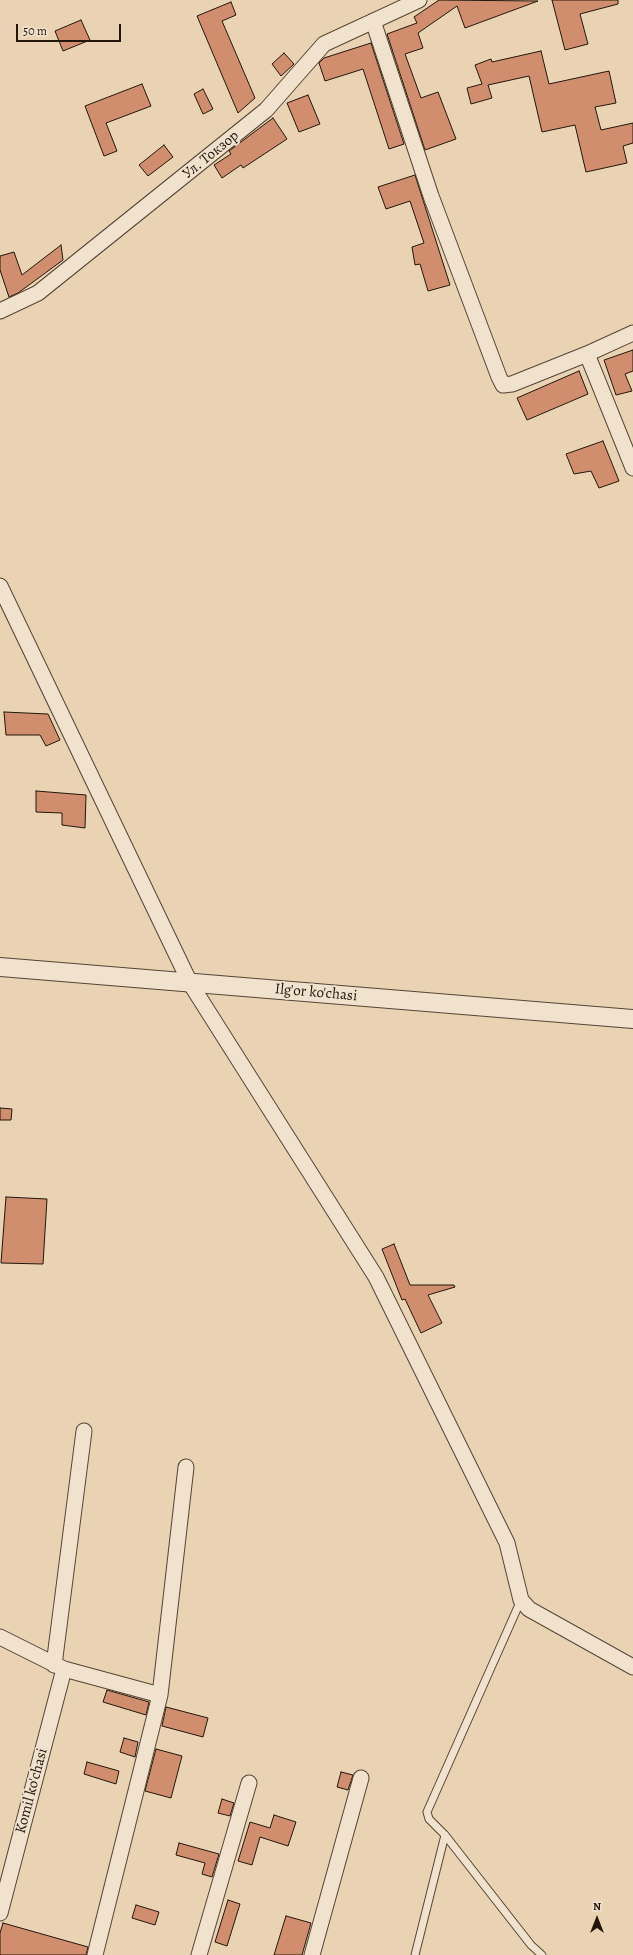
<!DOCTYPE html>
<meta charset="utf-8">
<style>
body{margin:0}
#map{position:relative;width:633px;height:1955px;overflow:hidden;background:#e9d3b3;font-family:Alegreya,serif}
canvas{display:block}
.north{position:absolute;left:577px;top:1899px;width:40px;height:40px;-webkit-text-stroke:3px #f1e2ce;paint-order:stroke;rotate:0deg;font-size:11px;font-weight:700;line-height:16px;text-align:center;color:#22160b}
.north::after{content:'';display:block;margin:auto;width:14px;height:18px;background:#22160b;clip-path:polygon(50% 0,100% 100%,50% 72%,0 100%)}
.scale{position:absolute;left:16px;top:24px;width:105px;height:18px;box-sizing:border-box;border:2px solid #22160b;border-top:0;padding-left:5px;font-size:12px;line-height:14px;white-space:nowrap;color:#22160b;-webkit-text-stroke:3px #f1e2ce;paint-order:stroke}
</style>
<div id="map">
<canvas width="633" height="1955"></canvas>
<div class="north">N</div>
<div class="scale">50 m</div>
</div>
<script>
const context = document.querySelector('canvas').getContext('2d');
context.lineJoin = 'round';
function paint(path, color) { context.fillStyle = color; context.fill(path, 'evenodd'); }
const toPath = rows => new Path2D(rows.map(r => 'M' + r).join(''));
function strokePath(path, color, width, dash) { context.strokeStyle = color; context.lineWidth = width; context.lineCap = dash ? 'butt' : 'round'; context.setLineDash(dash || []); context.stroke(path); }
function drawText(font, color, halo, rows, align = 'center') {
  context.font = font + ' Alegreya,serif'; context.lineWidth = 3.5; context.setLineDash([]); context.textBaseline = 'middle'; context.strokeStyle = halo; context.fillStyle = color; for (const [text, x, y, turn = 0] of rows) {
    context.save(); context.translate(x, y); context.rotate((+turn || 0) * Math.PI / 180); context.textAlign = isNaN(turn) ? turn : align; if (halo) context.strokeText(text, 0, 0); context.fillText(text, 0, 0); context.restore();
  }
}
const building = toPath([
 [439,0,538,1,465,28,457,6,418,33,423,48,405,54,421,98,438,92,456,139,425,150,387,34,417,23,414,17,439,0],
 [552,0,618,0,618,4,580,14,588,44,565,50,552,0],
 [231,2,236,15,222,21,255,98,238,113,197,16,231,2],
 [81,20,90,40,63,51,55,31,81,20],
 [371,43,404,144,389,149,363,69,325,81,319,63,324,58,371,43],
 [541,51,549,84,609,71,616,103,595,107,601,130,633,123,633,143,623,146,627,163,586,172,575,125,542,132,529,76,488,85,492,98,471,104,467,88,482,84,475,65,491,59,492,62,541,51],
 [284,53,294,64,281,76,272,64,284,53],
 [142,84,151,106,106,123,117,151,104,156,85,106,142,84],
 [203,89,213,109,203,114,194,94,203,89],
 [308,95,320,124,299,132,287,103,308,95],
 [273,118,287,139,243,168,241,165,222,178,214,165,231,154,229,151,273,118],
 [164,145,173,157,148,176,139,165,164,145],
 [415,175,450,285,428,291,420,264,415,265,412,247,424,243,410,201,386,209,378,187,415,175],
 [61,245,63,260,18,293,9,297,0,270,0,256,14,252,22,275,61,245],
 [633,350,633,371,625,374,632,391,616,395,604,360,633,350],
 [579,371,588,394,527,420,517,398,579,371],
 [603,441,619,481,599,488,591,471,574,474,566,454,603,441],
 [4,712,48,714,60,740,46,746,40,735,6,735,4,712],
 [36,791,86,795,85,828,62,825,62,813,36,812,36,791],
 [0,1108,12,1109,11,1120,0,1120,0,1108],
 [6,1197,47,1199,43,1264,1,1263,6,1197],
 [394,1244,410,1285,454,1285,455,1287,428,1295,442,1323,421,1333,405,1299,402,1300,382,1249,394,1244],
 [107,1690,149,1702,146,1715,103,1702,107,1690],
 [166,1707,208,1718,203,1737,162,1726,166,1707],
 [124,1738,138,1742,135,1757,120,1752,124,1738],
 [156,1749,182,1756,171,1798,145,1791,156,1749],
 [87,1762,119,1771,116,1784,84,1774,87,1762],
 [341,1772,353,1775,348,1790,337,1787,341,1772],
 [222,1799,234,1803,230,1816,218,1813,222,1799],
 [274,1815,296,1822,288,1846,260,1837,252,1865,238,1861,250,1822,270,1828,274,1815],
 [179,1843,219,1854,212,1877,202,1874,205,1863,176,1855,179,1843],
 [228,1900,240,1904,227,1946,215,1942,228,1900],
 [136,1905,159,1912,155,1925,132,1918,136,1905],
 [286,1916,311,1923,302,1955,274,1955,286,1916],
 [3,1923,88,1947,86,1955,0,1955,0,1933,3,1923]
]);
const service = toPath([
 [521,1600,427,1812,429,1819,445,1835,531,1945,542,1955],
 [415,1955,445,1835]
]);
const minor = toPath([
 [373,21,431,196,499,377,503,385,512,384,587,354],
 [0,311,38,293,266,110,324,44,419,0],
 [633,333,587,354,633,468],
 [0,586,190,983,376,1277,507,1543,521,1600,529,1609,633,1667],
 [0,1637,64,1669,160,1695],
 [54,1665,84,1431],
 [0,1913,64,1669],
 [95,1955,160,1695,186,1467],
 [199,1955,249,1783],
 [312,1955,361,1778]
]);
const tertiary = toPath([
 [0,967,633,1019]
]);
const streetNames = [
 ["Ул. Токзор",211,155,-39],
 ["Ilg'or ko'chasi",316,993,5],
 ["Komil ko'chasi",32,1791,-75]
];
paint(building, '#d08e6e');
strokePath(building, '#22160b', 1);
strokePath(service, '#544535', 9);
strokePath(minor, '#544535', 17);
strokePath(tertiary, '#544535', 20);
strokePath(service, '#f1e2ce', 7);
strokePath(minor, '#f1e2ce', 15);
strokePath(tertiary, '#f1e2ce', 18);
drawText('15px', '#22160b', '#f1e2ce', streetNames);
</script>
